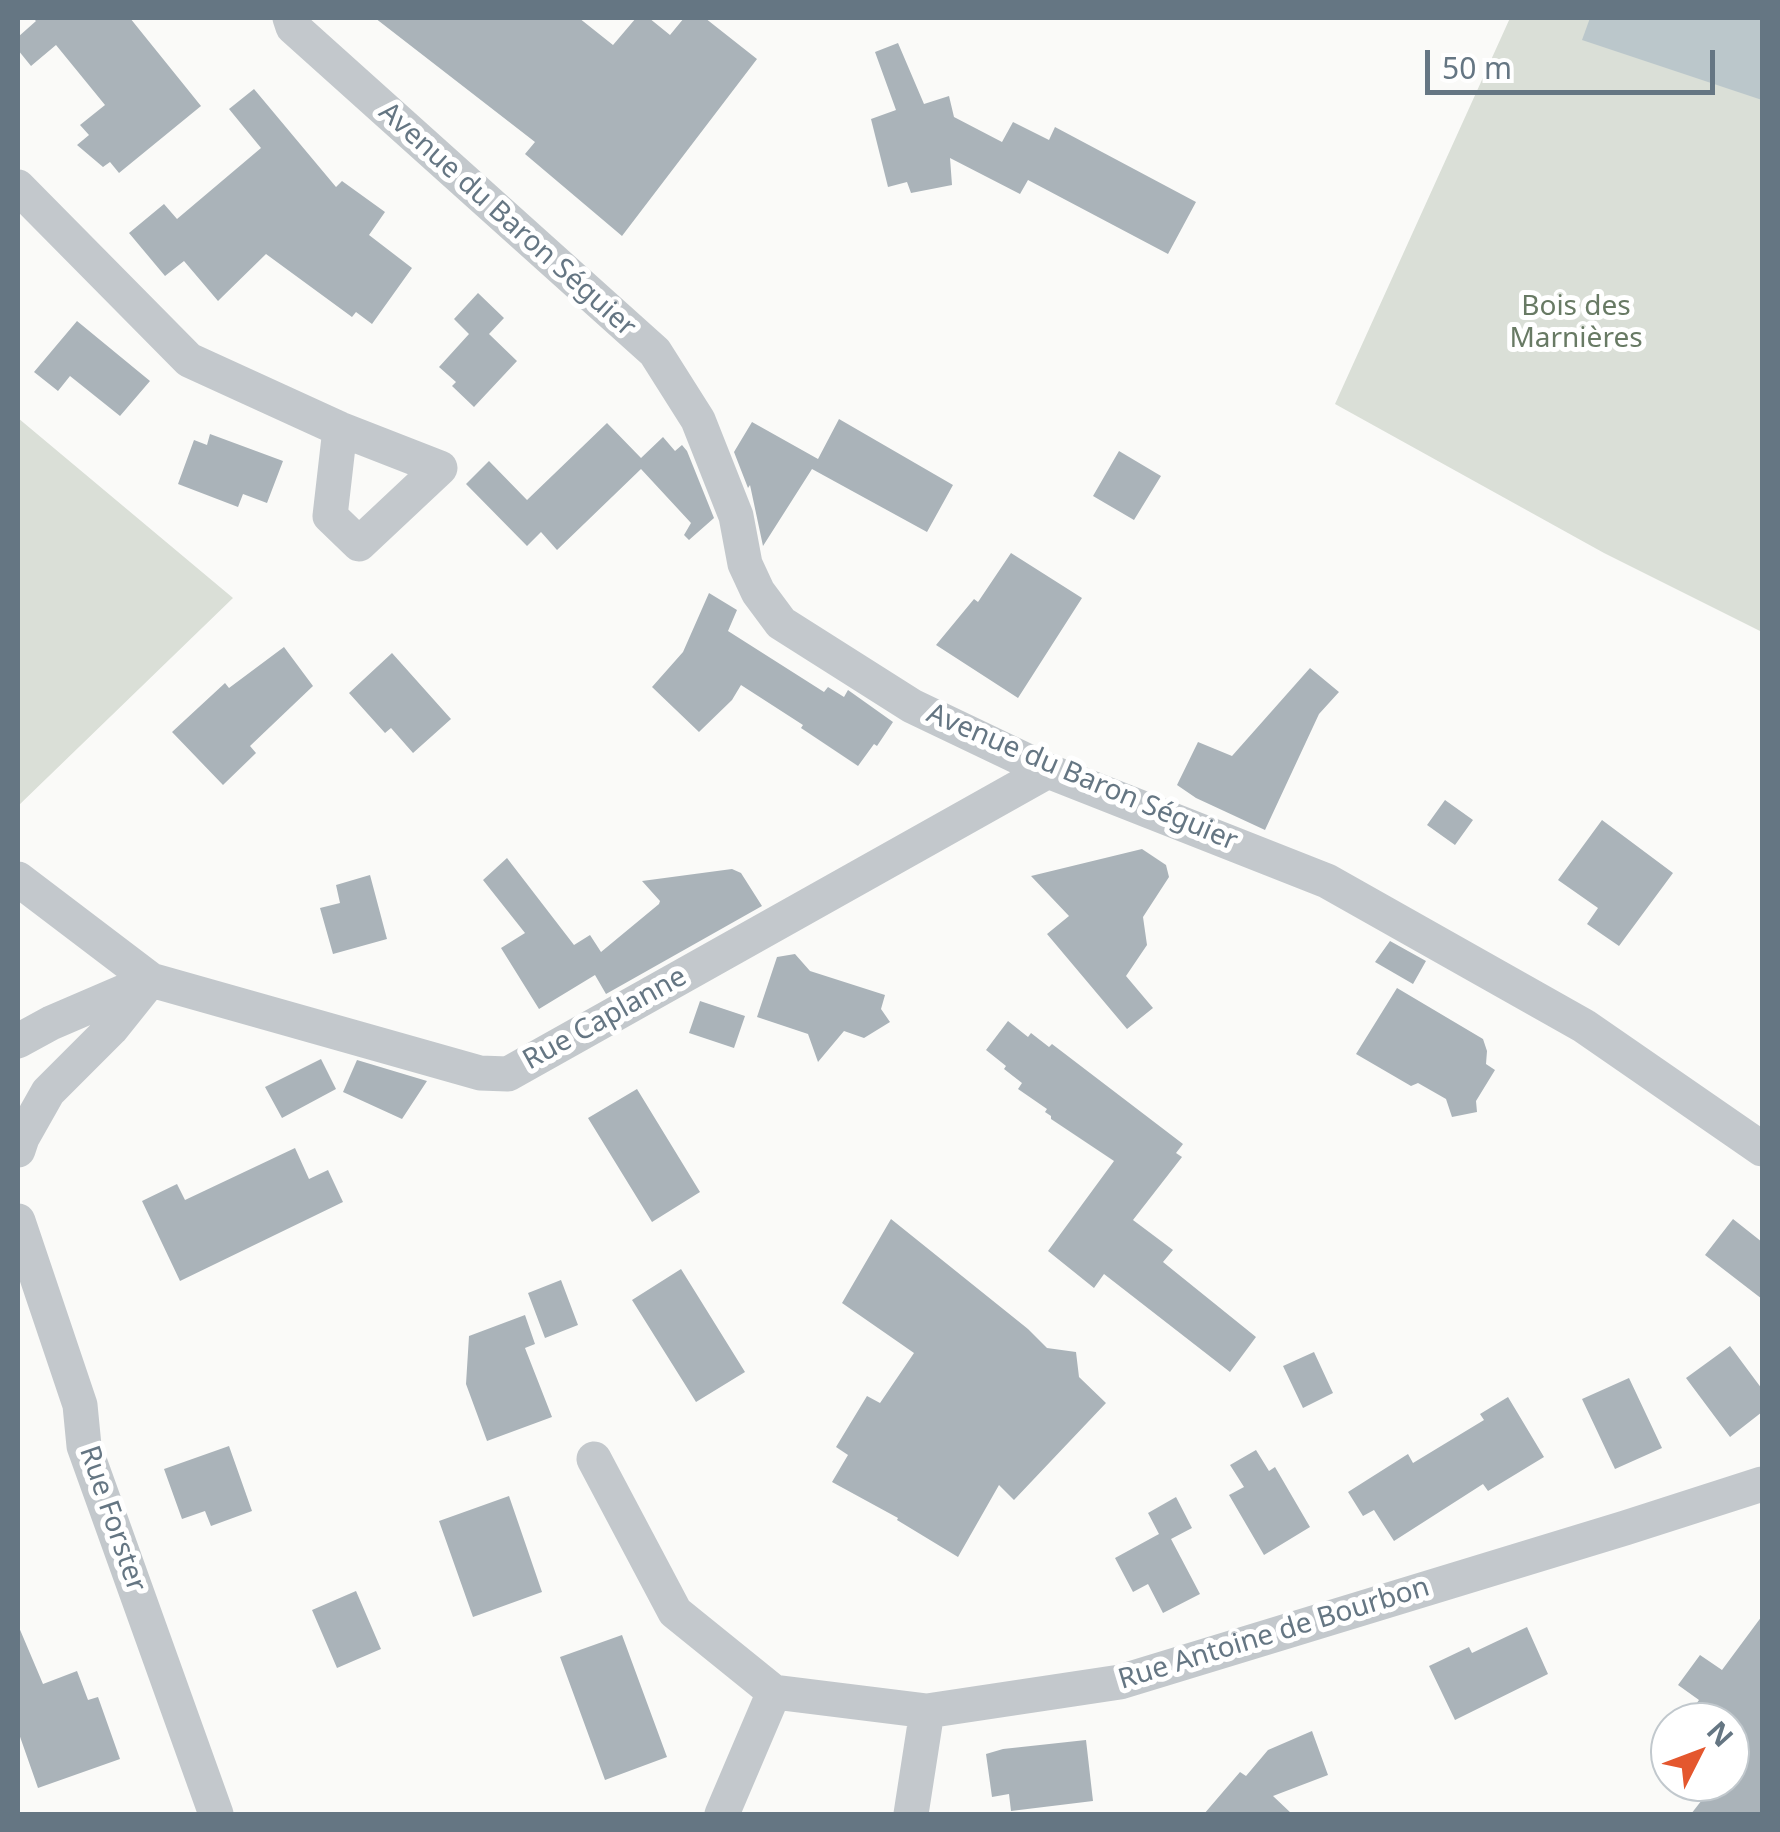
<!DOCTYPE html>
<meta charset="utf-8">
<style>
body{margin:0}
#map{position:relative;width:1780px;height:1832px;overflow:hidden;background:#fafaf8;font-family:"Noto Sans",sans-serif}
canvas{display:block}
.frame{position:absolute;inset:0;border:20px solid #657683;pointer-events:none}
.north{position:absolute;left:1650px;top:1702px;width:100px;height:100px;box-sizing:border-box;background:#fff;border:2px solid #c1c8cd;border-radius:50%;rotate:48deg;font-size:28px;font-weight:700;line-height:40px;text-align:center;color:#657683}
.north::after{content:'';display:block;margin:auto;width:35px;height:45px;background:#e4572e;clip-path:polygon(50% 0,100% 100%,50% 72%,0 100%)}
.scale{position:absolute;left:1425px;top:50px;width:290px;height:45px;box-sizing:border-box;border:5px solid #657683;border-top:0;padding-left:12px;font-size:30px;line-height:35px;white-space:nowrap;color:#657683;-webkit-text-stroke:8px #fff;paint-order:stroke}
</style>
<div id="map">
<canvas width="1780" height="1832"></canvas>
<div class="frame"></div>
<div class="north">N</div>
<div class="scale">50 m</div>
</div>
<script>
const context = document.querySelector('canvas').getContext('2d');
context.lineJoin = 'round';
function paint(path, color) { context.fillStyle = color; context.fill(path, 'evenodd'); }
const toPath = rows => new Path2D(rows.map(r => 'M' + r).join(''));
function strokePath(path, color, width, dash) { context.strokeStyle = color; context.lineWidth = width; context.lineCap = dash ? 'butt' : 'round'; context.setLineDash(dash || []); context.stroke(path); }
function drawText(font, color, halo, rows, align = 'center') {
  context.font = font + ' "Noto Sans",sans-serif'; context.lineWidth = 10; context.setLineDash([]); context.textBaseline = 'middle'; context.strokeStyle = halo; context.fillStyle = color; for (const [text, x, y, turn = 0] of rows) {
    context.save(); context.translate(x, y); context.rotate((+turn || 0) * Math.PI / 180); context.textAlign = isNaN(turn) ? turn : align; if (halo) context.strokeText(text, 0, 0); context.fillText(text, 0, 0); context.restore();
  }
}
const green = toPath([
 [1510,18,1762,18,1762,632,1604,553,1335,404],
 [18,418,233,598,18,806]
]);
const water = toPath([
 [1590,18,1762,18,1762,100,1582,40]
]);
const building = toPath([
 [33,18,130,18,201,106,119,173,110,162,103,167,77,145,89,135,80,125,105,105,56,45,31,66,18,50,18,37,36,21],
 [375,18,579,18,613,45,636,18,649,18,670,35,684,18,705,18,757,59,622,236,525,154,535,142],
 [898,43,924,104,949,96,954,117,1002,142,1013,122,1049,140,1055,127,1196,202,1168,254,1028,180,1020,194,950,158,952,185,911,193,907,182,888,187,871,119,896,110,875,52],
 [254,89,336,187,342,181,385,212,369,235,412,268,372,324,356,312,352,317,266,254,218,301,184,261,165,276,129,233,164,204,177,219,261,148,229,109],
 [478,293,504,318,489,334,517,361,474,407,452,386,456,382,439,367,469,334,454,319],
 [77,321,150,381,120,416,70,376,58,391,34,372],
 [839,419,953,485,927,532,812,469,763,546,750,485,748,488,734,452,752,422,818,459],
 [607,423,641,458,663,437,675,451,682,445,687,451,714,518,689,540,684,535,691,523,641,469,557,550,541,532,527,546,466,484,489,461,527,500],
 [210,434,283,461,267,503,243,494,238,507,178,484,194,440,207,445],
 [1119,451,1161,476,1134,520,1093,496],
 [1011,553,1082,598,1018,698,936,645,974,599,978,602],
 [709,593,737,610,728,631,824,692,828,687,844,697,848,690,893,722,877,746,874,744,858,766,801,728,803,725,741,685,732,700,699,732,652,687,683,652],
 [284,647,313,686,250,746,256,753,223,785,172,732,225,683,229,688],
 [392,653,451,719,413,753,391,728,385,733,349,693],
 [1310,668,1339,692,1319,714,1265,830,1196,798,1177,785,1198,742,1232,756],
 [1445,800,1473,820,1455,845,1427,825],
 [1602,820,1673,873,1619,946,1587,924,1598,908,1558,880],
 [1142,849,1166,865,1169,877,1143,917,1147,945,1126,976,1153,1008,1127,1029,1047,934,1069,916,1031,876],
 [507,858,574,945,590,935,601,952,659,904,660,901,642,881,732,869,741,873,762,906,606,994,595,975,539,1009,501,948,525,933,483,880],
 [370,875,387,939,333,954,320,908,340,903,336,885],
 [1390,941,1426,961,1413,984,1375,962],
 [795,954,810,971,885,995,881,1009,890,1022,864,1038,844,1031,818,1062,808,1034,757,1017,777,957],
 [1397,988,1483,1039,1487,1051,1486,1064,1495,1070,1476,1101,1477,1112,1452,1117,1446,1099,1418,1083,1411,1086,1356,1054],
 [700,1001,745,1016,734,1048,689,1033],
 [1008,1021,1028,1037,1031,1033,1049,1047,1052,1044,1183,1144,1176,1153,1182,1157,1133,1220,1173,1250,1163,1262,1256,1337,1230,1372,1104,1274,1094,1288,1048,1251,1114,1161,1051,1119,1051,1116,1045,1112,1047,1109,1018,1089,1022,1083,1004,1069,1006,1066,986,1050],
 [321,1059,336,1089,282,1118,265,1087],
 [357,1060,427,1081,402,1119,343,1092],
 [637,1089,700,1192,652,1222,588,1118],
 [295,1148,309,1179,328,1170,343,1202,180,1281,142,1201,177,1184,185,1200],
 [891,1219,1028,1329,1047,1348,1076,1352,1079,1377,1106,1403,1014,1500,999,1485,958,1557,897,1520,898,1518,832,1482,848,1455,836,1447,867,1396,880,1403,914,1353,842,1303],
 [1733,1219,1762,1242,1762,1299,1705,1255],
 [681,1269,745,1372,696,1402,632,1300],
 [561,1280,578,1325,545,1338,528,1293],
 [525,1315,535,1344,525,1348,552,1417,487,1441,466,1384,469,1336],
 [1730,1346,1762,1389,1762,1412,1730,1437,1686,1378],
 [1314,1352,1333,1393,1303,1408,1283,1366],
 [1629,1378,1662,1448,1615,1469,1582,1399],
 [1508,1397,1544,1457,1488,1491,1483,1484,1394,1541,1374,1510,1363,1516,1348,1492,1408,1454,1413,1463,1484,1420,1480,1414],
 [229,1446,252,1511,211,1526,205,1511,182,1519,164,1469],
 [1256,1450,1269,1471,1275,1467,1310,1527,1264,1555,1229,1495,1244,1487,1230,1465],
 [509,1496,542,1592,473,1617,439,1521],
 [1176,1497,1192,1528,1171,1539,1200,1594,1163,1613,1148,1584,1133,1592,1115,1558,1159,1534,1148,1513],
 [356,1591,381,1649,337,1668,312,1610],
 [1762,1616,1762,1814,1691,1814,1716,1782,1730,1782,1730,1722,1683,1722,1699,1700,1678,1685,1700,1655,1722,1670],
 [18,1625,43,1684,77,1671,88,1700,98,1697,120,1759,38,1788,18,1731],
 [1527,1627,1548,1674,1455,1720,1429,1666,1469,1647,1472,1653],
 [622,1635,667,1757,605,1780,560,1657],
 [1312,1731,1328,1775,1273,1796,1292,1814,1204,1814,1240,1772,1246,1776,1268,1750],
 [1086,1740,1093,1801,1011,1811,1009,1794,992,1797,986,1754,1003,1749]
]);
const street = toPath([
 [290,18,293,27,655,352,698,420,736,516,745,564,758,592,781,623,912,706,1048,771,1327,881,1584,1026,1762,1149],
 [18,187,189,360,340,429,440,468,359,544,330,516,340,429],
 [18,879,151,980],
 [18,1041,51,1023,151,980,480,1073,508,1074,1048,771],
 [18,1150,22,1138,48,1092,111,1029,147,984],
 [18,1221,80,1405,84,1446,216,1814],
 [594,1459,675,1612,774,1692,927,1711,1120,1682,1625,1528,1762,1484],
 [722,1814,774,1692],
 [911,1814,927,1711]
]);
const streetNames = [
 ["Avenue du Baron Séguier",507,220,42],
 ["Avenue du Baron Séguier",1082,778,23],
 ["Rue Caplanne",605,1019,-29],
 ["Rue Forster",112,1519,71],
 ["Rue Antoine de Bourbon",1274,1634,-17]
];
const parkNames = [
 ["Bois des",1576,307],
 ["Marnières",1576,339]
];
paint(green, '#dadfd7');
paint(water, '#bbc7cb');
paint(building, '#aab3b9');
strokePath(street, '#c3c8cc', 35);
drawText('28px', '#657683', '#fff', streetNames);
drawText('28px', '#687a64', '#fff', parkNames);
</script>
